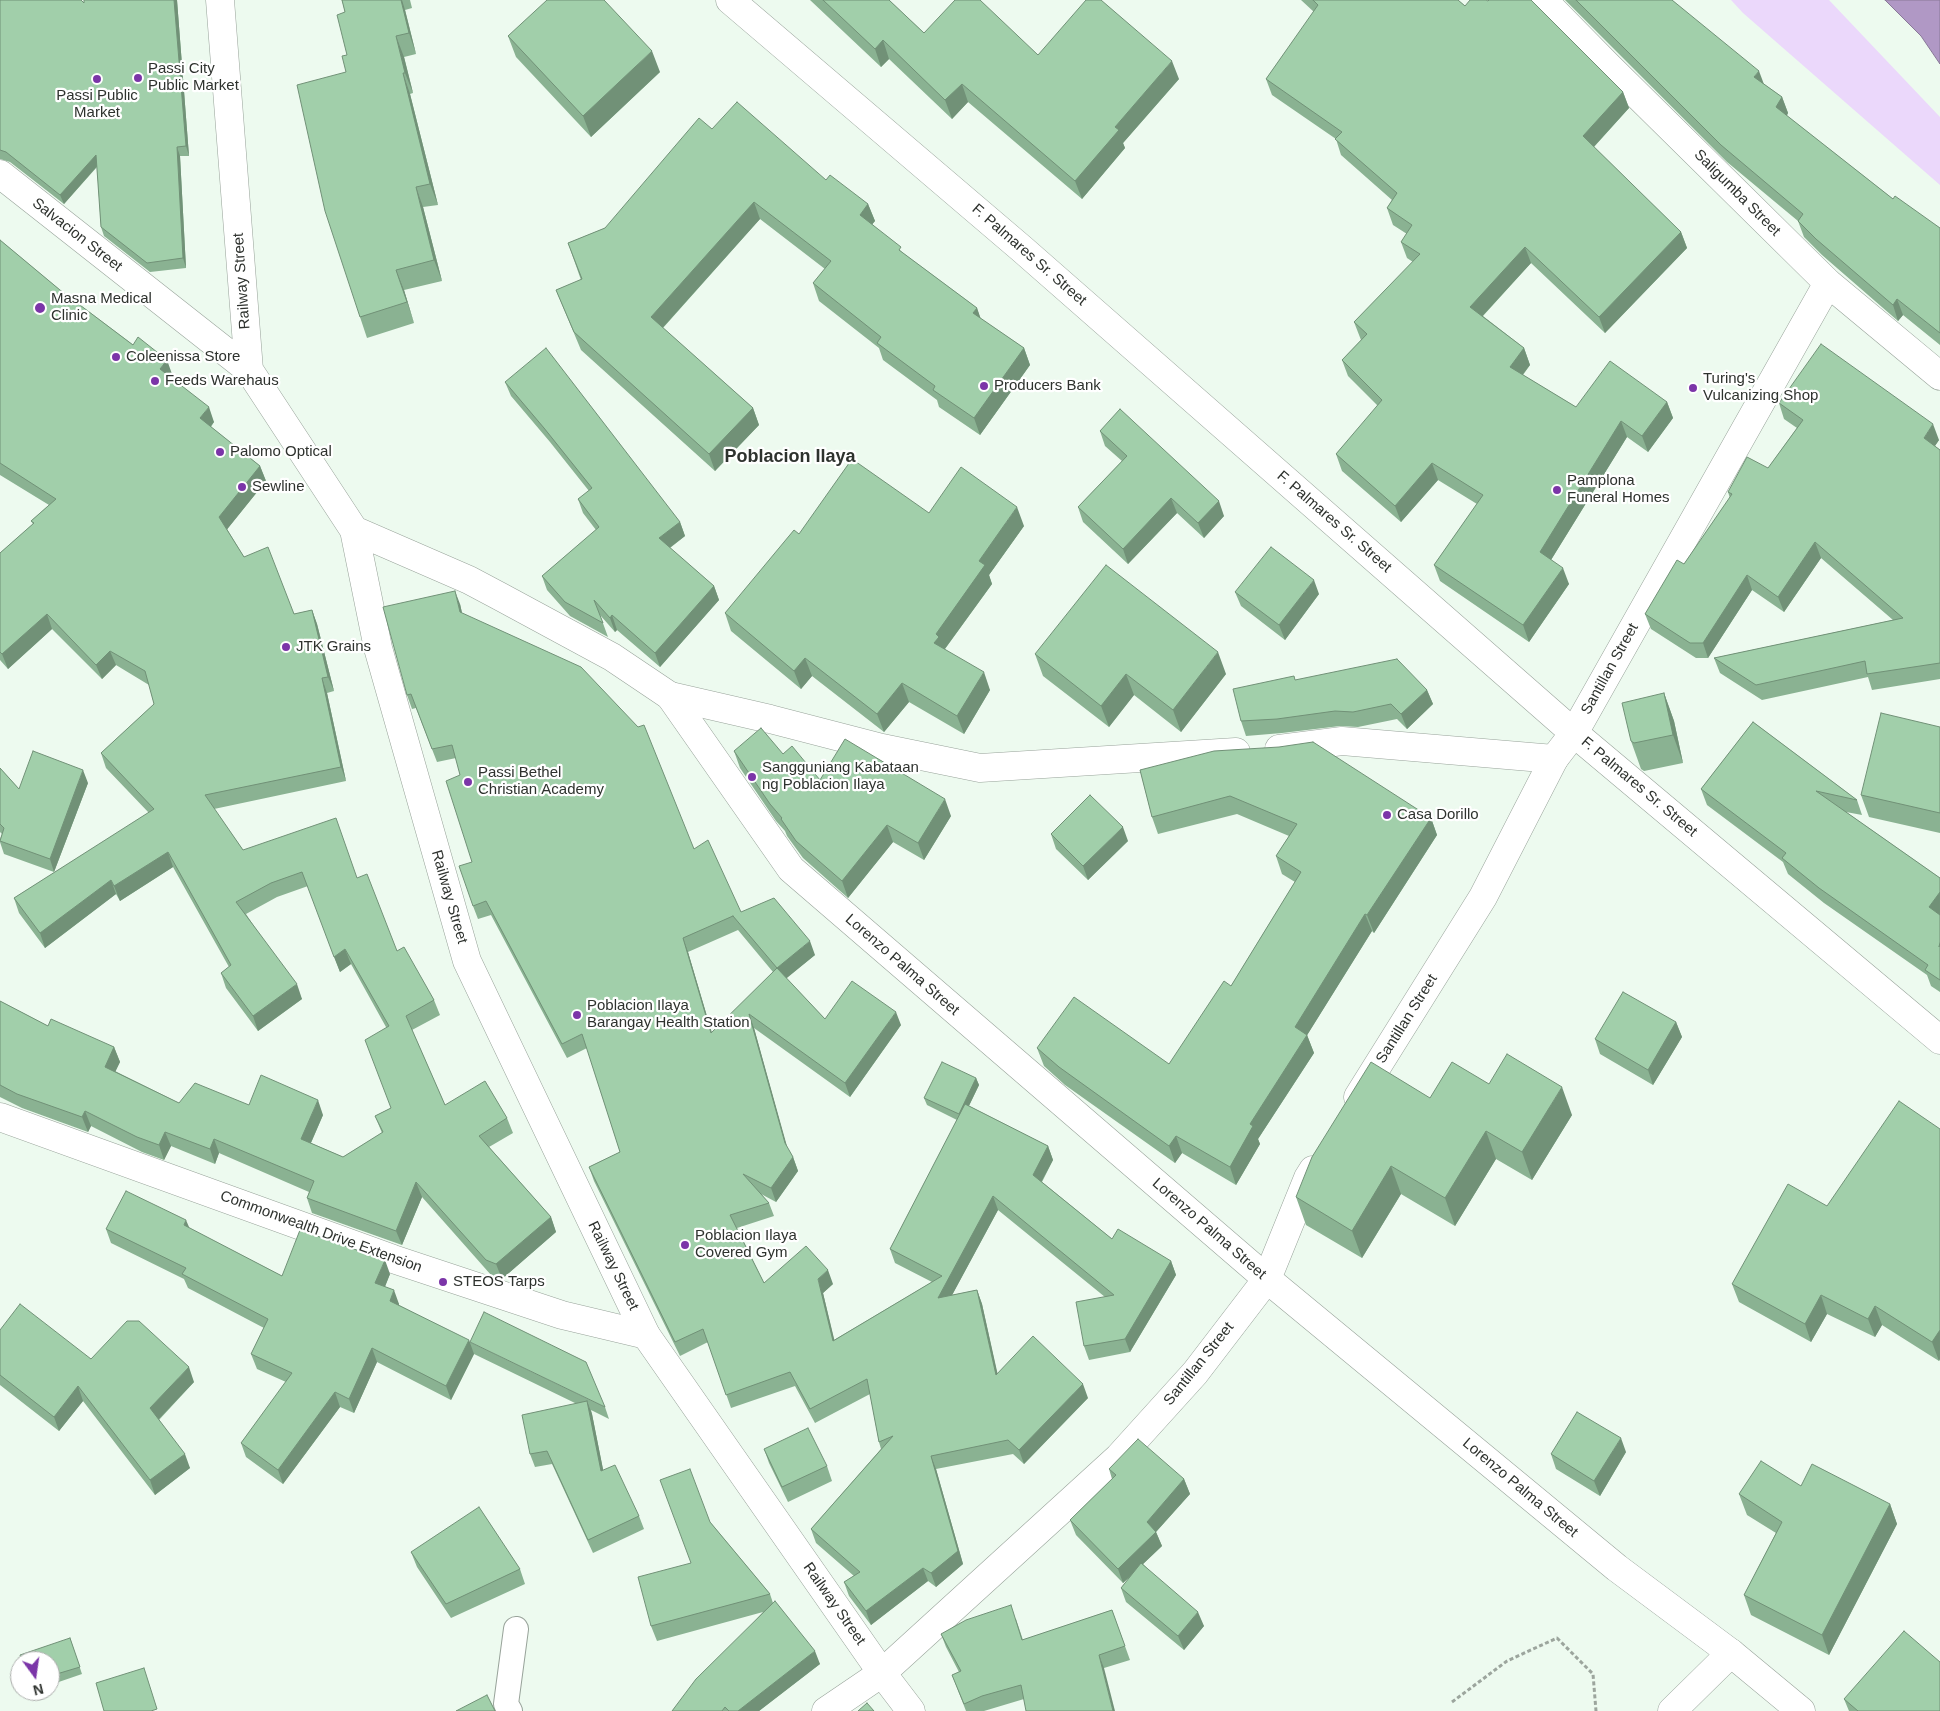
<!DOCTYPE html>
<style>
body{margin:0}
#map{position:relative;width:1940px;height:1711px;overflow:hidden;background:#edfaef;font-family:Helvetica,sans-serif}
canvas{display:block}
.north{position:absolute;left:10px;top:1651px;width:50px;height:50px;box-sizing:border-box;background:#fff;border:1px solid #abadab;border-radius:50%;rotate:166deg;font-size:14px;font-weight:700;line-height:20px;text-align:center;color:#2e322e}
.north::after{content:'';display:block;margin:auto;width:18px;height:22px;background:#7b35a8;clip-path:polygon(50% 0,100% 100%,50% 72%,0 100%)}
</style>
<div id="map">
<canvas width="1940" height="1711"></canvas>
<div class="north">N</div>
</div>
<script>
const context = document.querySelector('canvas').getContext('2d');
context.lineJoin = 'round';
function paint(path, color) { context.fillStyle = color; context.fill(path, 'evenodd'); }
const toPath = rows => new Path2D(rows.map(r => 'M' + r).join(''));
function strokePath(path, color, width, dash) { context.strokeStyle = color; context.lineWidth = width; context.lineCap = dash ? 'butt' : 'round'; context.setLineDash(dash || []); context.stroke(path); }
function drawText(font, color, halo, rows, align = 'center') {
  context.font = font + ' Helvetica,sans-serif'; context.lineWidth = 4.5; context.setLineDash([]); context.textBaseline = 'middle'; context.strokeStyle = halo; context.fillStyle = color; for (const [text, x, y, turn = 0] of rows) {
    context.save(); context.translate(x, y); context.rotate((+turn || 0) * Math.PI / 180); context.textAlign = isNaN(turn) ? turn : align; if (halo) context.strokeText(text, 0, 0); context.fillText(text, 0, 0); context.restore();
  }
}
const green = toPath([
 [1731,0,1829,0,1940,117,1940,185,1743,13]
]);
const water = toPath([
 [1885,0,1940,0,1940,64,1921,36,1885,0]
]);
const path = toPath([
 [1452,1702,1507,1661,1557,1638,1593,1674,1596,1711]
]);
const service = toPath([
 [510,1711,506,1704,516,1629]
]);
const minor = toPath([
 [1543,0,1607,65,1828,283,1940,376],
 [670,696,770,719,882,748,980,768,1236,752],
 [1574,733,1828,283],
 [1279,749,1342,741,1554,759],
 [0,1117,393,1259,562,1315,646,1335],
 [882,1673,911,1711],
 [1672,1711,1731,1653]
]);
const tertiary = toPath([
 [220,0,249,370,354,530,378,648,467,961,646,1335,882,1673,826,1711],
 [0,174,249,370],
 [354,530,469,580,501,597,612,657,670,696,791,869,1267,1279]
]);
const secondary = toPath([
 [1358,1097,1483,897,1554,759,1574,733],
 [1267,1279,1617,1568,1731,1653,1801,1711],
 [882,1673,1119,1457,1195,1373,1267,1279,1308,1178,1313,1170]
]);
const primary = toPath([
 [730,0,1022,249,1574,733,1940,1040]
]);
const wall = toPath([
 [0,0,84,3,177,0,189,156,180,156,186,268,150,272,104,236,101,227,97,167,64,204,10,162,0,159],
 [342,0,410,0,412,8,405,10,416,54,404,57,413,93,410,94,438,205,423,207,442,281,404,290,414,323,367,338,360,317,346,72,347,55,345,12],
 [810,0,889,0,924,33,1038,55,1179,79,1123,143,1125,148,1082,199,968,102,952,119,889,59,881,67],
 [1301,0,1458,0,1465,6,1623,92,1629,108,1594,147,1681,232,1687,248,1605,333,1531,263,1483,316,1524,348,1530,365,1523,375,1576,407,1667,402,1673,418,1648,452,1627,437,1551,560,1569,584,1529,642,1440,581,1434,565,1477,504,1438,480,1401,522,1342,471,1336,454,1378,406,1348,376,1342,360,1361,340,1354,322,1413,262,1407,258,1401,242,1407,234,1393,225,1387,208,1392,200,1341,155,1336,139,1272,95,1266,79,1314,12],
 [1565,0,1672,0,1764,84,1782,97,1788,113,1787,116,1893,199,1940,228,1940,345,1903,315,1898,321,1822,255,1804,237,1798,221,1727,162],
 [508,36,660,72,591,137,516,57],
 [712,129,826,180,868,204,875,221,872,224,903,253,977,308,980,318,1024,348,1030,365,980,435,939,407,937,400,883,360,879,348,819,301,813,283,825,269,760,219,663,328,753,408,759,425,715,471,581,350,563,307,556,290,581,280,568,243,605,228],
 [0,240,60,290,172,374,170,377,214,422,211,427,260,466,266,481,227,529,244,557,294,614,312,610,317,624,334,691,327,693,346,781,214,809,243,850,357,878,397,951,434,1000,440,1015,412,1030,445,1105,507,1118,513,1133,489,1147,551,1217,556,1232,502,1279,491,1275,422,1197,402,1245,312,1213,307,1198,309,1192,219,1153,215,1164,171,1146,164,1160,142,1152,91,1126,88,1132,22,1108,0,1097,0,1001,48,1026,114,1047,120,1062,115,1071,179,1103,249,1105,323,1115,311,1143,343,1157,382,1133,375,1116,391,1108,386,1027,351,964,340,972,308,886,277,897,246,914,302,999,258,1031,226,988,221,973,229,967,173,867,120,901,116,894,45,948,19,913,14,898,149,813,106,768,101,753,154,704,149,685,116,665,102,679,52,629,8,669,0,660,0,553,33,524,31,521,49,505,0,475],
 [505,382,680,522,685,536,670,548,714,586,719,600,660,667,617,630,615,632,600,615,608,637,570,616,547,590,542,576,596,530,583,513,578,499,589,491,550,442,511,396],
 [1779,403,1939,440,1935,446,1940,450,1940,679,1872,690,1868,677,1762,700,1720,673,1714,658,1893,620,1821,558,1784,612,1752,590,1708,658,1696,658,1651,629,1645,614,1684,564,1730,498,1728,492,1768,468,1797,428,1784,419],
 [1100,431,1224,516,1204,538,1177,513,1128,564,1083,522,1078,507,1122,461,1105,446],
 [929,513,1024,526,989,575,992,584,945,649,990,690,964,734,909,702,884,732,812,676,801,689,731,631,725,613,799,534],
 [1235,592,1319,594,1285,640,1241,606],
 [460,604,462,613,694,849,741,912,815,955,786,978,825,1019,901,1025,850,1097,754,1028,787,1148,793,1157,798,1171,776,1202,761,1194,769,1203,774,1216,737,1228,764,1283,833,1284,823,1293,834,1340,932,1282,895,1263,890,1249,957,1120,927,1105,924,1098,976,1078,979,1085,969,1106,1048,1146,1053,1160,1042,1182,1112,1239,1171,1261,1176,1275,1130,1352,1089,1360,1084,1346,1105,1297,998,1210,952,1295,977,1290,982,1304,997,1373,1088,1398,1024,1464,1013,1454,936,1469,963,1564,936,1587,928,1581,871,1625,849,1596,844,1582,854,1576,816,1543,811,1529,881,1449,879,1442,870,1394,815,1423,795,1386,731,1408,708,1342,680,1356,594,1181,589,1167,620,1152,587,1048,567,1058,491,915,478,919,473,906,472,862,460,775,456,758,437,762,416,708,412,709,407,695],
 [738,930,773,972,712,1033,688,952],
 [1035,654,1226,674,1181,732,1134,695,1109,727,1043,676],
 [1295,680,1427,690,1433,704,1407,729,1397,719,1358,727,1340,726,1282,733,1246,736,1241,721],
 [1664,693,1674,721,1683,763,1644,771,1641,769,1631,741],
 [1753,722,1857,800,1862,815,1846,812,1940,878,1940,992,1931,986,1927,975,1824,903,1788,874,1783,862,1707,805,1701,789],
 [1940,727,1940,833,1869,817,1861,795],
 [734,751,783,754,820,780,951,816,924,860,893,842,848,898,803,858,787,836,785,831,776,821,740,768],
 [0,768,19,789,88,783,54,872,4,854,0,842,0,839,2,834,0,832],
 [1140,770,1431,818,1437,835,1374,933,1372,931,1307,1035,1314,1053,1258,1139,1260,1144,1236,1185,1182,1153,1175,1163,1065,1085,1044,1066,1037,1048,1169,1064,1231,986,1295,882,1282,874,1276,856,1289,836,1237,814,1158,834,1152,817],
 [1051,834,1128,841,1088,880,1056,849],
 [1676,1022,1682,1037,1653,1085,1600,1054,1595,1039],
 [1489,1084,1572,1115,1532,1180,1496,1159,1455,1226,1401,1194,1362,1258,1306,1225,1296,1197,1430,1098],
 [1940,1129,1940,1359,1939,1361,1882,1325,1875,1337,1827,1314,1811,1342,1739,1302,1732,1284,1827,1206],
 [189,1228,282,1276,390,1274,385,1286,399,1304,399,1305,470,1342,605,1407,609,1419,591,1410,592,1414,603,1470,639,1516,644,1529,593,1553,552,1464,535,1467,530,1454,577,1404,474,1354,451,1400,377,1362,354,1413,340,1407,283,1484,246,1457,241,1443,286,1382,257,1369,251,1354,264,1328,188,1288,184,1279,111,1243,106,1229],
 [0,1330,91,1359,194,1382,159,1420,190,1468,155,1495,83,1401,59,1431,0,1385],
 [764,1449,827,1466,832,1481,788,1502,769,1463],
 [1626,1452,1600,1496,1556,1469,1551,1454],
 [1109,1469,1184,1479,1190,1494,1156,1532,1162,1546,1143,1564,1204,1626,1184,1650,1126,1602,1121,1588,1130,1577,1123,1583,1076,1535,1070,1520,1112,1479],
 [1801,1486,1890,1504,1897,1524,1829,1655,1751,1615,1744,1595,1776,1533,1747,1515,1739,1494],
 [710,1522,770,1594,773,1603,820,1664,759,1711,672,1711,763,1612,657,1641,651,1626,691,1563],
 [411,1552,520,1569,525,1584,451,1618,417,1567],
 [1112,1610,1130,1660,1104,1668,1024,1699,984,1711,966,1711,952,1675,959,1672,946,1647,941,1634,1016,1619,1023,1640],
 [70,1638,82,1674,50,1685,50,1661],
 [1844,1699,1940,1711,1849,1711]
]);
const shadedWall = toPath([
 [174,0,177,0,189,156,186,146],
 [401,0,402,0,405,10,416,54,409,33],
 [396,36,404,57,413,93,405,73],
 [883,40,889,59,881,67,875,49],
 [652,51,660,72,591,137,583,116],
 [1172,61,1179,79,1123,143,1125,148,1082,199,1075,181,1115,127],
 [1759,71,1765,87,1754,77],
 [403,73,410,94,438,205,430,184],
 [962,84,968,102,952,119,945,100],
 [1623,92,1629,108,1589,152,1583,136],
 [1782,97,1788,113,1781,123,1776,107],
 [177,147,180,156,186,268,183,258],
 [96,155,99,164,64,204,60,195],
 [416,187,423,207,442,281,434,260],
 [754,202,760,219,657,334,651,317],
 [868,204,875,221,866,232,860,215],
 [1681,232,1687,248,1605,333,1599,317],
 [1525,247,1531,263,1476,323,1470,307],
 [396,270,404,290,414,323,407,302],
 [1897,299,1903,315,1898,321,1893,305],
 [977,308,983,325,973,313],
 [1024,348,1030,365,980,435,974,418],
 [1524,348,1530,365,1516,383,1510,367],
 [167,360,172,374,165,383,160,369],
 [1667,402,1673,418,1648,452,1642,436],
 [209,407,214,422,205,433,200,418],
 [753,408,759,425,715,471,709,454],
 [1621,421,1627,437,1546,568,1540,552],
 [1933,424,1939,440,1930,453,1924,438],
 [1432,463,1438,480,1401,522,1395,506],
 [260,466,266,481,225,532,219,517],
 [1171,498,1177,513,1128,564,1123,549],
 [1219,501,1224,516,1204,538,1198,523],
 [1017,507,1024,526,989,575,992,584,944,650,934,643,936,634,979,561],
 [680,522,685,536,664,552,659,538],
 [1815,542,1821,558,1784,612,1778,597],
 [1563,568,1569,584,1529,642,1523,625],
 [1747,575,1752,590,1708,658,1703,643],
 [1314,580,1319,594,1285,640,1279,625],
 [714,586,719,600,660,667,655,653],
 [455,591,460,604,465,626,460,612],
 [312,610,317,624,334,691,328,677],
 [47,614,52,629,8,669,2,654],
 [612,615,617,630,615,632,610,618],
 [110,651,116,665,102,679,96,665],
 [1218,652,1226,674,1181,732,1173,710],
 [805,658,812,676,801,689,794,671],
 [984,672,990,690,964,734,957,716],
 [1126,674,1134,695,1109,727,1101,706],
 [322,678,327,693,346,781,341,767],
 [902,683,909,702,884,732,877,714],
 [1427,690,1433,704,1407,729,1401,714],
 [1664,693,1674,721,1683,763,1673,735],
 [83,770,88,783,54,872,50,859],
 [945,799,951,816,924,860,918,843],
 [1431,818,1437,835,1374,933,1367,915],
 [887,825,893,842,848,898,842,881],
 [1123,827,1128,841,1088,880,1083,866],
 [168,852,173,867,120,901,114,886],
 [111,880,116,894,45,948,40,933],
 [1940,892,1940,916,1929,907],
 [1365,914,1372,931,1301,1045,1295,1027],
 [683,938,688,952,716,1047,711,1033],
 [810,941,815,955,782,982,777,968],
 [345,949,351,964,340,972,334,957],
 [297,984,302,999,258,1031,253,1016],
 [896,1012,901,1025,850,1097,845,1083],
 [749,1014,754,1028,790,1157,785,1143],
 [1676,1022,1682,1037,1653,1085,1648,1070],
 [1307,1035,1314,1053,1258,1139,1260,1144,1236,1185,1230,1167,1250,1124],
 [114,1047,120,1062,111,1081,105,1067],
 [976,1078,979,1085,961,1122,959,1114],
 [1562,1087,1572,1115,1532,1180,1522,1152],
 [318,1100,323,1115,306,1154,301,1139],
 [85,1111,91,1126,88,1132,82,1117],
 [1486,1131,1496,1159,1455,1226,1445,1198],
 [165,1132,171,1146,164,1160,159,1145],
 [1176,1136,1182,1153,1175,1163,1169,1146],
 [214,1139,219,1153,215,1164,210,1149],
 [1048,1146,1053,1160,1038,1188,1033,1175],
 [793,1157,798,1171,776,1202,771,1188],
 [1391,1166,1401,1194,1362,1258,1352,1231],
 [416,1182,422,1197,402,1245,396,1231],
 [993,1196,998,1210,943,1312,938,1298],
 [551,1217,556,1232,502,1279,496,1264],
 [186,1220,192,1234,184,1225],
 [385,1260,390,1274,381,1297,375,1283],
 [1171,1261,1176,1275,1130,1352,1125,1339],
 [828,1270,833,1284,823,1293,838,1355,833,1341,818,1279],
 [394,1290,399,1304,395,1315,390,1301],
 [977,1290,982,1304,1001,1389,996,1375],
 [1821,1295,1827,1314,1811,1342,1805,1324],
 [1875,1306,1882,1325,1875,1337,1868,1319],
 [1940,1330,1940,1359,1939,1361,1932,1342],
 [469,1340,474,1354,451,1400,446,1386],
 [372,1348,377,1362,354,1413,349,1399],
 [189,1367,194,1382,155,1423,150,1408],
 [1083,1384,1088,1398,1024,1464,1019,1450],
 [78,1386,83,1401,59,1431,54,1417],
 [335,1392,340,1407,283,1484,278,1470],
 [587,1401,592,1414,606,1484,601,1471],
 [1621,1438,1626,1452,1600,1496,1594,1481],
 [185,1454,190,1468,155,1495,150,1480],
 [931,1456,936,1469,963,1564,936,1587,931,1573],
 [1184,1479,1190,1494,1155,1533,1156,1532,1162,1546,1123,1583,1118,1569,1147,1522],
 [1890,1504,1897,1524,1829,1655,1822,1635],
 [923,1568,928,1581,871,1625,866,1611],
 [1198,1612,1204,1626,1184,1650,1178,1636],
 [815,1651,820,1664,759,1711,738,1711],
 [1099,1655,1104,1668,1115,1711,1113,1711]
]);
const building = toPath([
 [0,0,81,0,84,3,84,0,174,0,186,146,177,147,183,258,147,263,101,227,96,155,60,195,6,152,0,150,0,0],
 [342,0,401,0,409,33,396,36,405,73,403,73,430,184,416,187,434,260,396,270,407,302,360,317,325,211,297,85,346,72,342,56,347,55,337,15,345,12,342,0],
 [547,0,604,0,652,51,583,116,508,36,547,0],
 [823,0,889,0,924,33,955,0,980,0,1038,55,1086,0,1101,0,1172,61,1115,127,1119,130,1075,181,962,84,945,100,883,40,875,49,823,0],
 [1313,0,1458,0,1465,6,1470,0,1486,0,1488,1,1489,0,1531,0,1623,92,1583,136,1681,232,1599,317,1525,247,1470,307,1524,348,1510,367,1576,407,1610,361,1667,402,1642,436,1621,421,1540,552,1563,568,1523,625,1434,565,1483,495,1432,463,1395,506,1336,454,1382,400,1342,360,1367,334,1354,322,1420,254,1401,242,1412,225,1387,208,1397,193,1335,139,1342,132,1266,79,1318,5,1313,0],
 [1576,0,1672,0,1759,71,1754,77,1782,97,1776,107,1893,199,1895,196,1940,228,1940,333,1897,299,1893,305,1816,239,1798,221,1803,214,1721,145,1576,0],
 [737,102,826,180,830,175,868,204,860,215,901,247,899,250,977,308,973,313,1024,348,974,418,933,390,935,386,877,343,881,337,813,283,831,261,754,202,651,317,753,408,709,454,574,332,556,290,582,279,568,243,605,228,699,118,712,129,737,102],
 [0,240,60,290,133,345,138,337,167,360,160,369,209,407,200,418,260,466,219,517,244,557,268,547,294,614,312,610,328,677,322,678,341,767,205,795,243,850,336,818,357,878,367,874,397,951,404,947,434,1000,406,1016,445,1105,485,1081,507,1118,479,1136,551,1217,496,1264,486,1260,416,1182,396,1231,307,1198,314,1181,214,1139,210,1149,165,1132,159,1145,137,1137,85,1111,82,1117,17,1094,0,1085,0,1001,48,1026,51,1019,114,1047,105,1067,179,1103,195,1083,249,1105,261,1075,318,1100,301,1139,343,1157,383,1132,375,1116,391,1108,365,1040,389,1026,345,949,334,957,302,872,271,883,236,902,297,984,253,1016,221,973,231,965,168,852,114,886,111,880,40,933,14,898,154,809,101,753,154,704,145,671,110,651,96,665,47,614,2,654,0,652,0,553,34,523,31,521,56,499,0,463,0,240],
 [1821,344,1933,424,1924,438,1940,450,1940,663,1867,674,1865,661,1756,685,1714,658,1903,618,1815,542,1778,597,1747,575,1703,643,1690,643,1645,614,1677,560,1684,564,1732,494,1728,492,1747,457,1768,468,1803,420,1779,403,1821,344],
 [546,348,680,522,659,538,714,586,655,653,612,615,610,618,594,600,603,623,565,602,542,576,599,527,578,499,592,488,544,428,505,382,546,348],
 [1120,409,1219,501,1198,523,1171,498,1123,549,1078,507,1127,456,1100,431,1120,409],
 [852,459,929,513,961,467,1017,507,979,561,985,565,936,634,939,637,934,643,984,672,957,716,902,683,877,714,805,658,794,671,725,613,794,530,799,534,852,459],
 [1271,547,1314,580,1279,625,1235,592,1271,547],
 [1106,565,1218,652,1173,710,1126,674,1101,706,1035,654,1106,565],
 [455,591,460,612,581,667,638,727,644,725,694,849,708,840,741,912,774,898,810,941,777,968,825,1019,852,981,896,1012,845,1083,749,1014,785,1143,793,1157,771,1188,743,1174,769,1203,730,1215,764,1283,806,1246,828,1270,818,1279,833,1341,942,1276,890,1249,965,1104,1048,1146,1033,1175,1112,1239,1118,1229,1171,1261,1125,1339,1084,1346,1076,1302,1114,1295,993,1196,938,1298,977,1290,996,1375,1033,1336,1083,1384,1019,1450,1008,1440,931,1456,958,1551,931,1573,923,1568,866,1611,844,1582,860,1572,811,1529,893,1436,879,1442,867,1379,810,1409,790,1372,726,1395,703,1329,675,1342,589,1167,620,1152,582,1034,562,1044,486,901,473,906,459,866,472,862,446,781,460,775,452,745,432,749,411,694,407,695,383,607,455,591],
 [733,916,777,968,711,1033,683,938,733,916],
 [1397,659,1427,690,1401,714,1391,704,1353,712,1335,711,1277,719,1241,721,1233,689,1294,676,1295,680,1397,659],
 [1664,693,1673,735,1634,743,1631,741,1622,703,1664,693],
 [1881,713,1940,727,1940,813,1861,795,1881,713],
 [1753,722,1857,800,1816,791,1940,878,1940,892,1929,907,1940,915,1940,942,1939,947,1940,945,1940,980,1925,970,1928,965,1819,888,1782,858,1786,853,1701,789,1753,722],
 [761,728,783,754,792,746,820,780,845,739,945,799,918,843,887,825,842,881,796,841,781,819,782,818,770,804,734,751,761,728],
 [1313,742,1431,818,1367,915,1365,914,1295,1027,1307,1035,1250,1124,1253,1126,1230,1167,1176,1136,1169,1146,1059,1067,1037,1048,1074,997,1169,1064,1224,981,1231,986,1301,872,1276,856,1297,824,1230,796,1152,817,1140,770,1214,751,1279,747,1313,742],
 [33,751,83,770,50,859,0,841,4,828,0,824,0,768,19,789,33,751],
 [1090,795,1123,827,1083,866,1051,834,1090,795],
 [1623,992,1676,1022,1648,1070,1595,1039,1623,992],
 [1507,1054,1562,1087,1522,1152,1486,1131,1445,1198,1391,1166,1352,1231,1296,1197,1312,1157,1371,1062,1430,1098,1452,1062,1489,1084,1507,1054],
 [942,1062,976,1078,959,1114,924,1098,942,1062],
 [1899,1101,1940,1129,1940,1330,1932,1342,1875,1306,1868,1319,1821,1295,1805,1324,1732,1284,1788,1184,1827,1206,1899,1101],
 [126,1191,186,1220,184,1225,282,1276,300,1230,385,1260,375,1283,394,1290,390,1301,469,1340,446,1386,372,1348,349,1399,335,1392,278,1470,241,1443,292,1373,251,1354,268,1319,182,1274,186,1268,106,1229,126,1191],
 [20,1304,91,1359,127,1321,139,1321,189,1367,150,1408,185,1454,150,1480,78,1386,54,1417,0,1375,0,1330,20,1304],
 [484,1312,586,1362,605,1407,470,1342,484,1312],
 [587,1401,601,1471,615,1465,639,1516,588,1540,547,1451,530,1454,522,1415,587,1401],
 [1577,1412,1621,1438,1594,1481,1551,1454,1577,1412],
 [808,1428,827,1466,782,1487,764,1449,808,1428],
 [1138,1439,1184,1479,1147,1522,1156,1532,1118,1569,1070,1520,1116,1475,1109,1469,1138,1439],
 [1761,1461,1801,1486,1812,1464,1890,1504,1822,1635,1744,1595,1782,1522,1739,1494,1761,1461],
 [690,1469,710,1522,770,1594,651,1626,638,1577,691,1563,660,1480,690,1469],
 [479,1507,520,1569,446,1604,411,1552,479,1507],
 [1141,1563,1198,1612,1178,1636,1121,1588,1141,1563],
 [775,1601,815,1651,738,1711,729,1711,725,1707,722,1711,672,1711,696,1679,775,1601],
 [1011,1605,1022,1640,1112,1610,1125,1646,1099,1655,1113,1711,1026,1711,1021,1685,982,1696,964,1704,952,1675,961,1671,941,1634,966,1620,1011,1605],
 [1904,1631,1940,1662,1940,1711,1858,1711,1844,1699,1904,1631],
 [70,1638,80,1667,50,1676,50,1661,22,1661,20,1655,70,1638],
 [144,1668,157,1709,151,1711,104,1711,96,1683,144,1668],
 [487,1695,495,1711,456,1711,487,1695],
 [867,1703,874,1711,858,1711,867,1703]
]);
const markers = [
 [138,78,5,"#7b35a8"],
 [97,79,5,"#7b35a8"],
 [40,308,6,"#7b35a8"],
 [116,357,5,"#7b35a8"],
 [155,381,5,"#7b35a8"],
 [984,386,5,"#7b35a8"],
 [1693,388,5,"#7b35a8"],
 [220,452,5,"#7b35a8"],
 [242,487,5,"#7b35a8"],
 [1557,490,5,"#7b35a8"],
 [286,647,5,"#7b35a8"],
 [752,777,5,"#7b35a8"],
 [468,782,5,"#7b35a8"],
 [1387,815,5,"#7b35a8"],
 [577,1015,5,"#7b35a8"],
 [685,1245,5,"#7b35a8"],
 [443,1282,5,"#7b35a8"]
];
const poiNames = [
 ["Passi City",148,69],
 ["Public Market",148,86],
 ["Passi Public",97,96,"center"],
 ["Market",97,113,"center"],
 ["Masna Medical",51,299],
 ["Clinic",51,316],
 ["Coleenissa Store",126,357],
 ["Turing's",1703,379],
 ["Vulcanizing Shop",1703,396],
 ["Feeds Warehaus",165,381],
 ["Producers Bank",994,386],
 ["Palomo Optical",230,452],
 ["Pamplona",1567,481],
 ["Funeral Homes",1567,498],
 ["Sewline",252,487],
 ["JTK Grains",296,647],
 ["Sangguniang Kabataan",762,768],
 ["ng Poblacion Ilaya",762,785],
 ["Passi Bethel",478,773],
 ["Christian Academy",478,790],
 ["Casa Dorillo",1397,815],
 ["Poblacion Ilaya",587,1006],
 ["Barangay Health Station",587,1023],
 ["Poblacion Ilaya",695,1236],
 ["Covered Gym",695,1253],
 ["STEOS Tarps",453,1282]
];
const streetNames = [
 ["Saligumba Street",1737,193,45],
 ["Salvacion Street",77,235,38],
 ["F. Palmares Sr. Street",1029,255,41],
 ["Railway Street",242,281,-94],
 ["F. Palmares Sr. Street",1334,522,41],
 ["Santillan Street",1610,669,-61],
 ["F. Palmares Sr. Street",1639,787,40],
 ["Railway Street",449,897,74],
 ["Lorenzo Palma Street",902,965,41],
 ["Santillan Street",1407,1019,-58],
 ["Lorenzo Palma Street",1209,1229,41],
 ["Commonwealth Drive Extension",321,1232,20],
 ["Railway Street",613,1266,64],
 ["Santillan Street",1199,1364,-51],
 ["Lorenzo Palma Street",1520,1488,40],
 ["Railway Street",834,1604,55]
];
const quarterNames = [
 ["Poblacion Ilaya",790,457]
];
paint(green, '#ebd8fb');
paint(water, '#b098c5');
strokePath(water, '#897998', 1);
strokePath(service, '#98a39a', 26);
strokePath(minor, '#98a39a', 29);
strokePath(tertiary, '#98a39a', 29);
strokePath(secondary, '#98a39a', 29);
strokePath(primary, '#98a39a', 29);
strokePath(path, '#9ca59d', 3, [4, 2.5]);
strokePath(service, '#fff', 24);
strokePath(minor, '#fff', 28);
strokePath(tertiary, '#fff', 28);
strokePath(secondary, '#fff', 28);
strokePath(primary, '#fff', 28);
paint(wall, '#8ab292');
paint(shadedWall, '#719177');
paint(building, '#a1cfaa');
strokePath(building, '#719177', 1);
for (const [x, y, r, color] of markers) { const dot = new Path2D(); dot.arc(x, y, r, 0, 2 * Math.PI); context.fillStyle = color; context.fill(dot); strokePath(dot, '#fff', 2); }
drawText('15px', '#2e322e', '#fff', poiNames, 'left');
drawText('15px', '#2e322e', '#fff', streetNames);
drawText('bold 18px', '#2e322e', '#fff', quarterNames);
</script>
